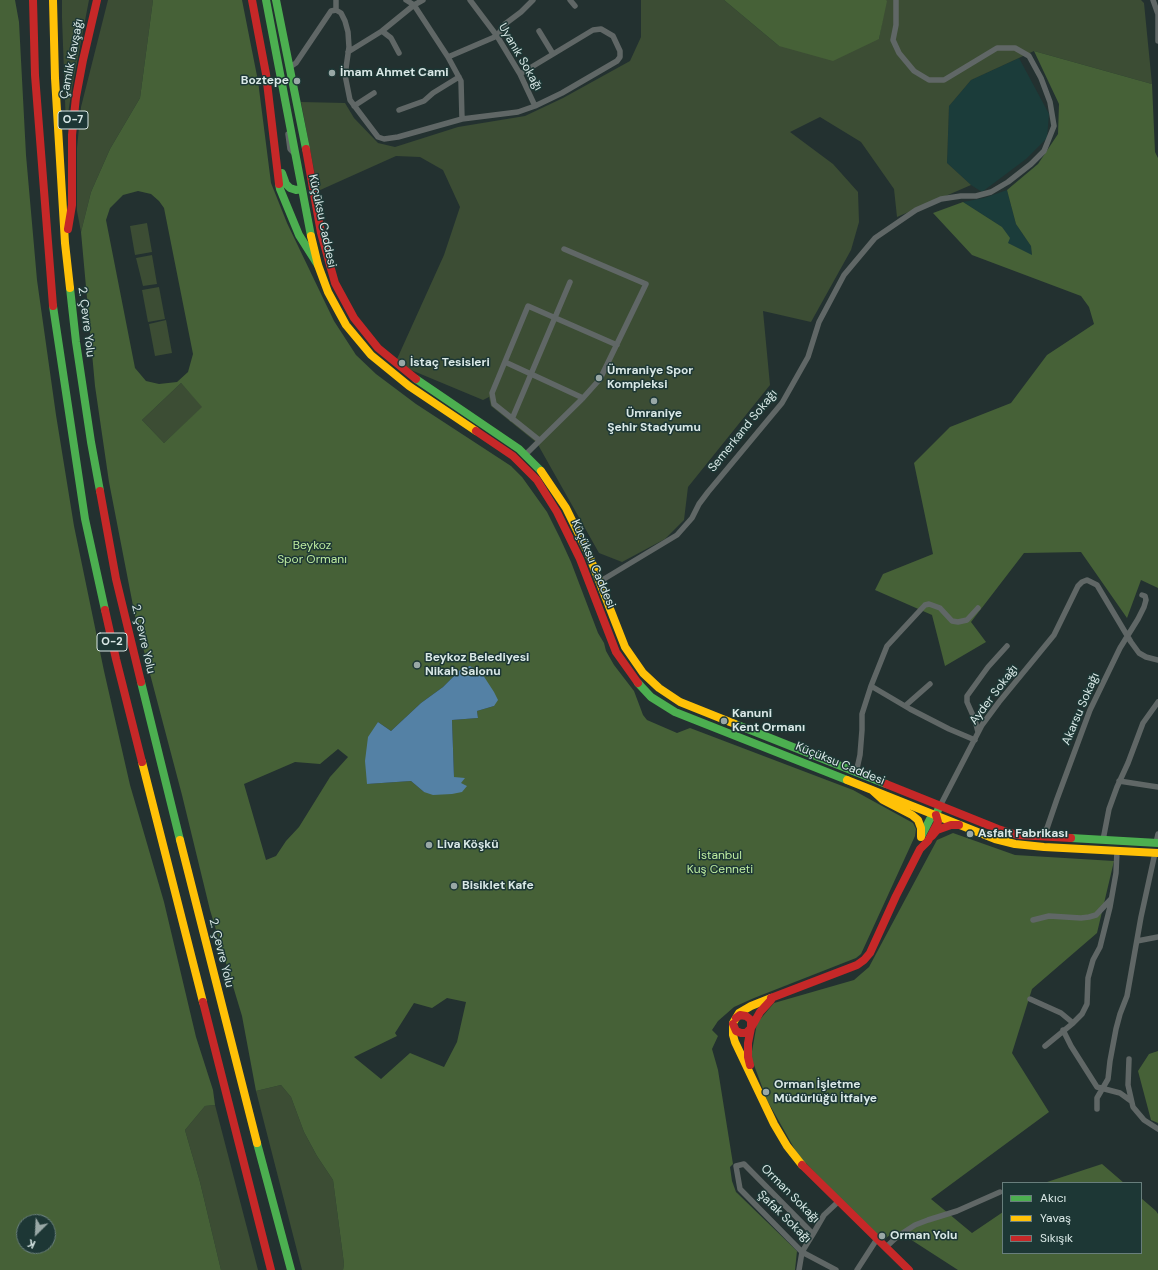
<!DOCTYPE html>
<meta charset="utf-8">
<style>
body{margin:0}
#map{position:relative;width:1158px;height:1270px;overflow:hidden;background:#233130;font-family:"DM Sans",sans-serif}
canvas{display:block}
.legend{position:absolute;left:1002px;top:1182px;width:140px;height:72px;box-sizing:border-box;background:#1d3735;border:1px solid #687e7c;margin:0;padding:5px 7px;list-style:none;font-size:12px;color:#d9e8e6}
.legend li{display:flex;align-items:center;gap:8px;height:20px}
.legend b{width:20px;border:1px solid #687e7c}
.north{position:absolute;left:16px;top:1214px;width:40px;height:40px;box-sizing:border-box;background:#1d3735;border:1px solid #687e7c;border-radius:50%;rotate:204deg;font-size:11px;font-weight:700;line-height:16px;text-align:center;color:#d9e8e6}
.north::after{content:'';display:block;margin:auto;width:14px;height:18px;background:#99a8a6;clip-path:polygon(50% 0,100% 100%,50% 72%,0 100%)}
</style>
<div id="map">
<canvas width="1158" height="1270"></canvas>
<ul class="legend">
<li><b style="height:5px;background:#4caf50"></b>Akıcı</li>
<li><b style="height:5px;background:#ffc107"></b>Yavaş</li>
<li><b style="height:5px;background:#c62828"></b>Sıkışık</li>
</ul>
<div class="north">K</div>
</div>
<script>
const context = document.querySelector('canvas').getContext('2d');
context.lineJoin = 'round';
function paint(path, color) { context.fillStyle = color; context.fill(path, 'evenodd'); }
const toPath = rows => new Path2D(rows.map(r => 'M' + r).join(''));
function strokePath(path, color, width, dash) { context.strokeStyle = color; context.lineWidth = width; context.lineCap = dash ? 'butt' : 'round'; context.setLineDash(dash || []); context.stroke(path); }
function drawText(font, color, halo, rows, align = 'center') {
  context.font = font + ' "DM Sans",sans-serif'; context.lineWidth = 3; context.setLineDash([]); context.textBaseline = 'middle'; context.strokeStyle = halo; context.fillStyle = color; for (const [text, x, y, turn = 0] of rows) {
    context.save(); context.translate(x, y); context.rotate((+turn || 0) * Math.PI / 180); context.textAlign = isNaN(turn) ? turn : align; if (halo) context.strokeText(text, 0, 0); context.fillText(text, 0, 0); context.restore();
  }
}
const built = toPath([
 [1019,58,1049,114,1047,138,1026,159,982,192,971,185,947,163,949,106,971,80],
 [1007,190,1016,224,1031,246,1032,256,1008,243,1002,227,963,202,984,198]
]);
const green = toPath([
 [62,0,89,0,72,88,66,127,62,18],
 [108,0,153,0,140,98,110,149,91,192,81,232,77,211,77,148,81,107],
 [641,0,724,0,779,46,879,39,886,0,1141,0,1144,3,1152,84,1034,51,971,80,949,106,947,163,971,185,897,217,894,189,861,142,820,117,790,132,833,164,858,192,859,222,851,250,811,322,763,311,770,385,688,487,684,520,665,539,622,562,599,553,537,443,491,406,489,397,483,400,411,370,397,359,444,255,460,207,443,170,420,157,396,156,318,191,301,102,345,103,354,118,378,143,395,147,458,127,525,116,563,98,630,61,641,37],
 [147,223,152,252,135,255,130,226],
 [152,255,157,284,143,286,136,258],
 [159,287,165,319,148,322,142,290],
 [166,320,172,353,155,356,149,324],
 [181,383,203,407,164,443,142,420],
 [281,1085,291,1097,304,1132,317,1156,333,1180,344,1264,343,1270,302,1270,256,1091],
 [215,1105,253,1251,258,1270,221,1270,200,1182,185,1130,205,1106]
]);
const forest = toPath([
 [0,0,15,0,19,22,26,155,37,280,56,415,74,526,104,671,130,785,164,902,196,1037,213,1090,215,1105,205,1106,185,1130,200,1182,221,1270,0,1270],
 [24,1222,48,1222,48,1246,24,1246],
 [153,0,242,0,258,81,271,183,287,223,334,321,356,355,376,374,416,404,511,466,522,477,547,512,560,538,571,562,598,633,604,643,606,651,614,665,634,691,643,715,647,720,677,733,690,728,853,790,913,823,916,829,915,836,861,954,856,958,754,998,734,1007,718,1021,712,1030,718,1036,712,1049,718,1070,733,1164,730,1167,732,1181,736,1192,797,1251,795,1270,343,1270,344,1264,333,1180,317,1156,304,1132,291,1097,281,1085,256,1091,242,1016,210,910,182,795,136,621,109,482,95,386,81,232,91,192,110,149,140,98],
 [138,191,151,194,159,201,164,208,193,354,188,372,177,382,159,384,146,381,135,368,106,220,110,208,123,195],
 [181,383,202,407,164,443,142,420],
 [470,666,481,672,494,706,477,711,478,718,452,720,454,777,461,783,424,792,411,781,367,784,378,722,391,731,421,703,443,687,460,670],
 [338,749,348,757,330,777,299,827,286,841,276,856,266,860,244,784,295,762,320,764],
 [447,998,466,1002,457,1042,444,1067,410,1053,381,1079,354,1057,397,1036,395,1033,414,1003,432,1008],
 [724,0,886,0,887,1,879,39,833,61,779,46],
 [1034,51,1152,84,1155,152,1158,158,1158,588,1141,580,1127,618,1081,552,1024,553,971,622,986,642,945,666,932,615,875,590,883,574,933,554,914,463,950,427,1011,403,1047,355,1094,324,1089,307,1081,296,972,255,933,213,963,202,1002,227,1010,238,1008,243,1032,255,1031,246,1016,224,1007,190,1038,164,1058,134,1059,104],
 [953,833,1015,855,1114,861,1097,933,1032,989,1012,1053,1049,1112,931,1199,972,1233,1003,1212,1003,1253,1141,1253,1141,1198,1156,1211,1158,1214,1158,1270,958,1270,896,1230,881,1242,798,1155,767,1100,751,1057,757,1023,774,1003,854,980,869,967,937,840],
 [1158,1051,1158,1123,1151,1120,1138,1071,1149,1054],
 [1102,1164,1124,1183,1045,1183,1047,1182]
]);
const water = toPath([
 [470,666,481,672,494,692,498,700,494,706,477,711,478,718,452,720,454,777,465,778,461,783,467,786,462,792,452,794,433,795,424,792,411,781,367,784,365,761,368,737,378,722,391,731,421,703,443,687,460,670]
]);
const street = toPath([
 [336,0,336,10],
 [406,0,414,5,448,57,461,81,462,119],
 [470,0,497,36,520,74,535,106],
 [570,0,575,6],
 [1153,0,1158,14,1158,41],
 [382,31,391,38,399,53],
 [539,31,553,54],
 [348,52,382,31,414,5,423,0],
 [448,57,497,36,505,24,521,12,533,0],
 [290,67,296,63,331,11,336,10,341,13,345,21,348,32,349,47,345,75,350,100,378,137,384,139,398,137,462,119,518,112,535,106,562,93,617,61,620,57,620,51,613,36,601,29,593,30,520,74],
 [354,106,374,93],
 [399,110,424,101,433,93,459,77],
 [288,134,290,149,296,155],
 [505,362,583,398],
 [512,419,570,282],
 [539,440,494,404,492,393,528,306,617,345],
 [525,455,583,398,600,379,646,284,564,249],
 [599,582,677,535,692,518,699,504,708,492,782,403,808,357,819,322,844,275,875,238,916,210,941,199,961,196,976,196,991,192,1008,182,1031,164,1044,151,1054,126,1050,102,1041,78,1029,56,1015,48,997,48,944,80,929,80,914,71,899,53,893,40,896,25,896,0],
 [871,686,887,646,925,605,929,604,940,608,952,621,958,622,967,620,978,608],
 [905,706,930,684],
 [978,732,975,720,967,702,967,696,988,667,1007,646],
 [856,773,860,755,862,730,862,714,871,686,910,709,949,729,975,740],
 [1119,781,1158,787],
 [940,806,982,725,999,702,1054,635,1078,586,1082,582,1087,580,1097,585,1131,642,1139,653,1146,657,1158,660],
 [1044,837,1057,799,1090,710,1120,648,1138,619,1144,607,1146,600,1145,596,1142,595],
 [1103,840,1109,809,1117,787,1128,763,1143,723,1158,702],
 [1156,843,1158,834],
 [1033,920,1049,916,1081,918,1089,917,1096,915,1111,899],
 [1137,941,1158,937],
 [1030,999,1061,1013,1073,1023],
 [1063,1030,1071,1046,1097,1087,1120,1093,1131,1101],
 [1045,1046,1073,1023,1082,1014,1087,1004,1088,978,1093,960,1100,947,1110,907,1116,873,1117,851],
 [1129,1059,1128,1085,1133,1107,1144,1120,1158,1129],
 [1097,1109,1097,1098,1108,1079,1110,1061,1116,1029,1120,1014,1127,996,1141,917,1155,853],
 [886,1247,898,1236,915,1225,928,1220,957,1211,1000,1192],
 [799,1270,802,1252,813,1234],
 [836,1270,802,1252,740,1189,736,1166,744,1164,813,1234,824,1215,839,1201],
 [857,1270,877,1239]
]);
const fast = toPath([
 [266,0,311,236],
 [276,0,306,149],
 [282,173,286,184,290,188,296,190,302,189],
 [279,184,280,189,299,235,318,265],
 [70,288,76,342,91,442,100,491],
 [53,306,85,519,105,610],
 [416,379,519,449,541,471],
 [141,682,180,840],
 [638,683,651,697,675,712,847,780],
 [735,724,886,784],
 [922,835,930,819,936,815,938,810],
 [1071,838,1158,843],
 [257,1143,291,1270]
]);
const slow = toPath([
 [53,0,55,78,65,243,70,288],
 [311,236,318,265,328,292,346,325,371,355,409,386,476,431],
 [541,471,566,508,589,555,625,647,643,673,659,688,680,702,735,724],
 [142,762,203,1002],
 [847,780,995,839,1015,844,1044,847,1158,853],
 [872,790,883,800,912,815,918,820,921,828,921,837],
 [180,840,257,1143],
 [771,998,751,1006,739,1013,733,1023,733,1035,735,1042,774,1124,787,1146,802,1165]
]);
const jam = toPath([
 [33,0,35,75,53,306],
 [252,0,266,74,279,184],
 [306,149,321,233,335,283,354,318,378,348,416,379],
 [68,229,72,205,72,135,76,97,83,60,97,0],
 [476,431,513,456,537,480,557,512,580,559,616,652,638,683],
 [100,491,116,579,141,682],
 [105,610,116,659,142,762],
 [886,784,998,829,1017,835,1071,838],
 [932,836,937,830,951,825,959,825],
 [771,998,857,965,864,960,870,953,896,896,920,849,928,841,938,822,936,815],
 [203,1002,271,1270],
 [733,1024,736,1031,741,1033,746,1033,751,1028,751,1020,746,1016,740,1015,736,1018],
 [750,1065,748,1057,748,1043,751,1028,760,1012,771,1000],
 [802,1165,909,1270]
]);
const markers = [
 [332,73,4,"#99a8a6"],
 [297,81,4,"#99a8a6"],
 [402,363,4,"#99a8a6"],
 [599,378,4,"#99a8a6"],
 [654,401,4,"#99a8a6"],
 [417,665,4,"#99a8a6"],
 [724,721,4,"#99a8a6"],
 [970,834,4,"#99a8a6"],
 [429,845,4,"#99a8a6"],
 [454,886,4,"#99a8a6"],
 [766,1092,4,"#99a8a6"],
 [882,1236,4,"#99a8a6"]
];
const shields = [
 [73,120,30],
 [112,642,30]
];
const shieldNames = [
 ["O-7",73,120],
 ["O-2",112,642]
];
const streetNames = [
 ["Uyanık Sokağı",520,57,60],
 ["Çamlık Kavşağı",72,59,-79],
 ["Küçüksu Caddesi",322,221,78],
 ["2. Çevre Yolu",86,322,83],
 ["Semerkand Sokağı",743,431,-51],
 ["Küçüksu Caddesi",593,564,67],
 ["2. Çevre Yolu",143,639,77],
 ["Ayder Sokağı",994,695,-53],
 ["Akarsu Sokağı",1081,709,-67],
 ["Küçüksu Caddesi",840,764,22],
 ["2. Çevre Yolu",221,953,76],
 ["Orman Sokağı",790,1194,45],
 ["Şafak Sokağı",784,1217,44]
];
const poiNames = [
 ["İmam Ahmet Cami",340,73],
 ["Boztepe",289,81,"right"],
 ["İstaç Tesisleri",410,363],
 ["Ümraniye Spor",607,371],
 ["Kompleksi",607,385],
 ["Ümraniye",654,414,"center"],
 ["Şehir Stadyumu",654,428,"center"],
 ["Beykoz Belediyesi",425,658],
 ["Nikah Salonu",425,672],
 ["Kanuni",732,714],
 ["Kent Ormanı",732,728],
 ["Asfalt Fabrikası",978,834],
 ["Liva Köşkü",437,845],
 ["Bisiklet Kafe",462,886],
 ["Orman İşletme",774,1085],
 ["Müdürlüğü İtfaiye",774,1099],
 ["Orman Yolu",890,1236]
];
const parkNames = [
 ["Beykoz",312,546],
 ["Spor Ormanı",312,560],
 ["İstanbul",720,856],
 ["Kuş Cenneti",720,870]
];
paint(built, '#1b3c3a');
paint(green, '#3c4d34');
paint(forest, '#466137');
paint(water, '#5481a5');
strokePath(street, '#606766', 5.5);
strokePath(fast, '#4caf50', 8);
strokePath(slow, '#ffc107', 8);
strokePath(jam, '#c62828', 8);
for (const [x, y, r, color] of markers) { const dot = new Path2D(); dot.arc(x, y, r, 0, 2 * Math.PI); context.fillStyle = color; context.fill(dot); strokePath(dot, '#1d3735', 1.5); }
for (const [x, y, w] of shields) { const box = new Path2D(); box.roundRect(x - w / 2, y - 9, w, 18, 3); context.fillStyle = '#1d3735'; context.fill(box); strokePath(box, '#d9e8e6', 1); }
drawText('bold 11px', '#d9e8e6', null, shieldNames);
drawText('12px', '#d9e8e6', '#1d3735', streetNames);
drawText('bold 12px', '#d9e8e6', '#1d3735', poiNames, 'left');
drawText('12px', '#bdeb9f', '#1d3735', parkNames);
</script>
